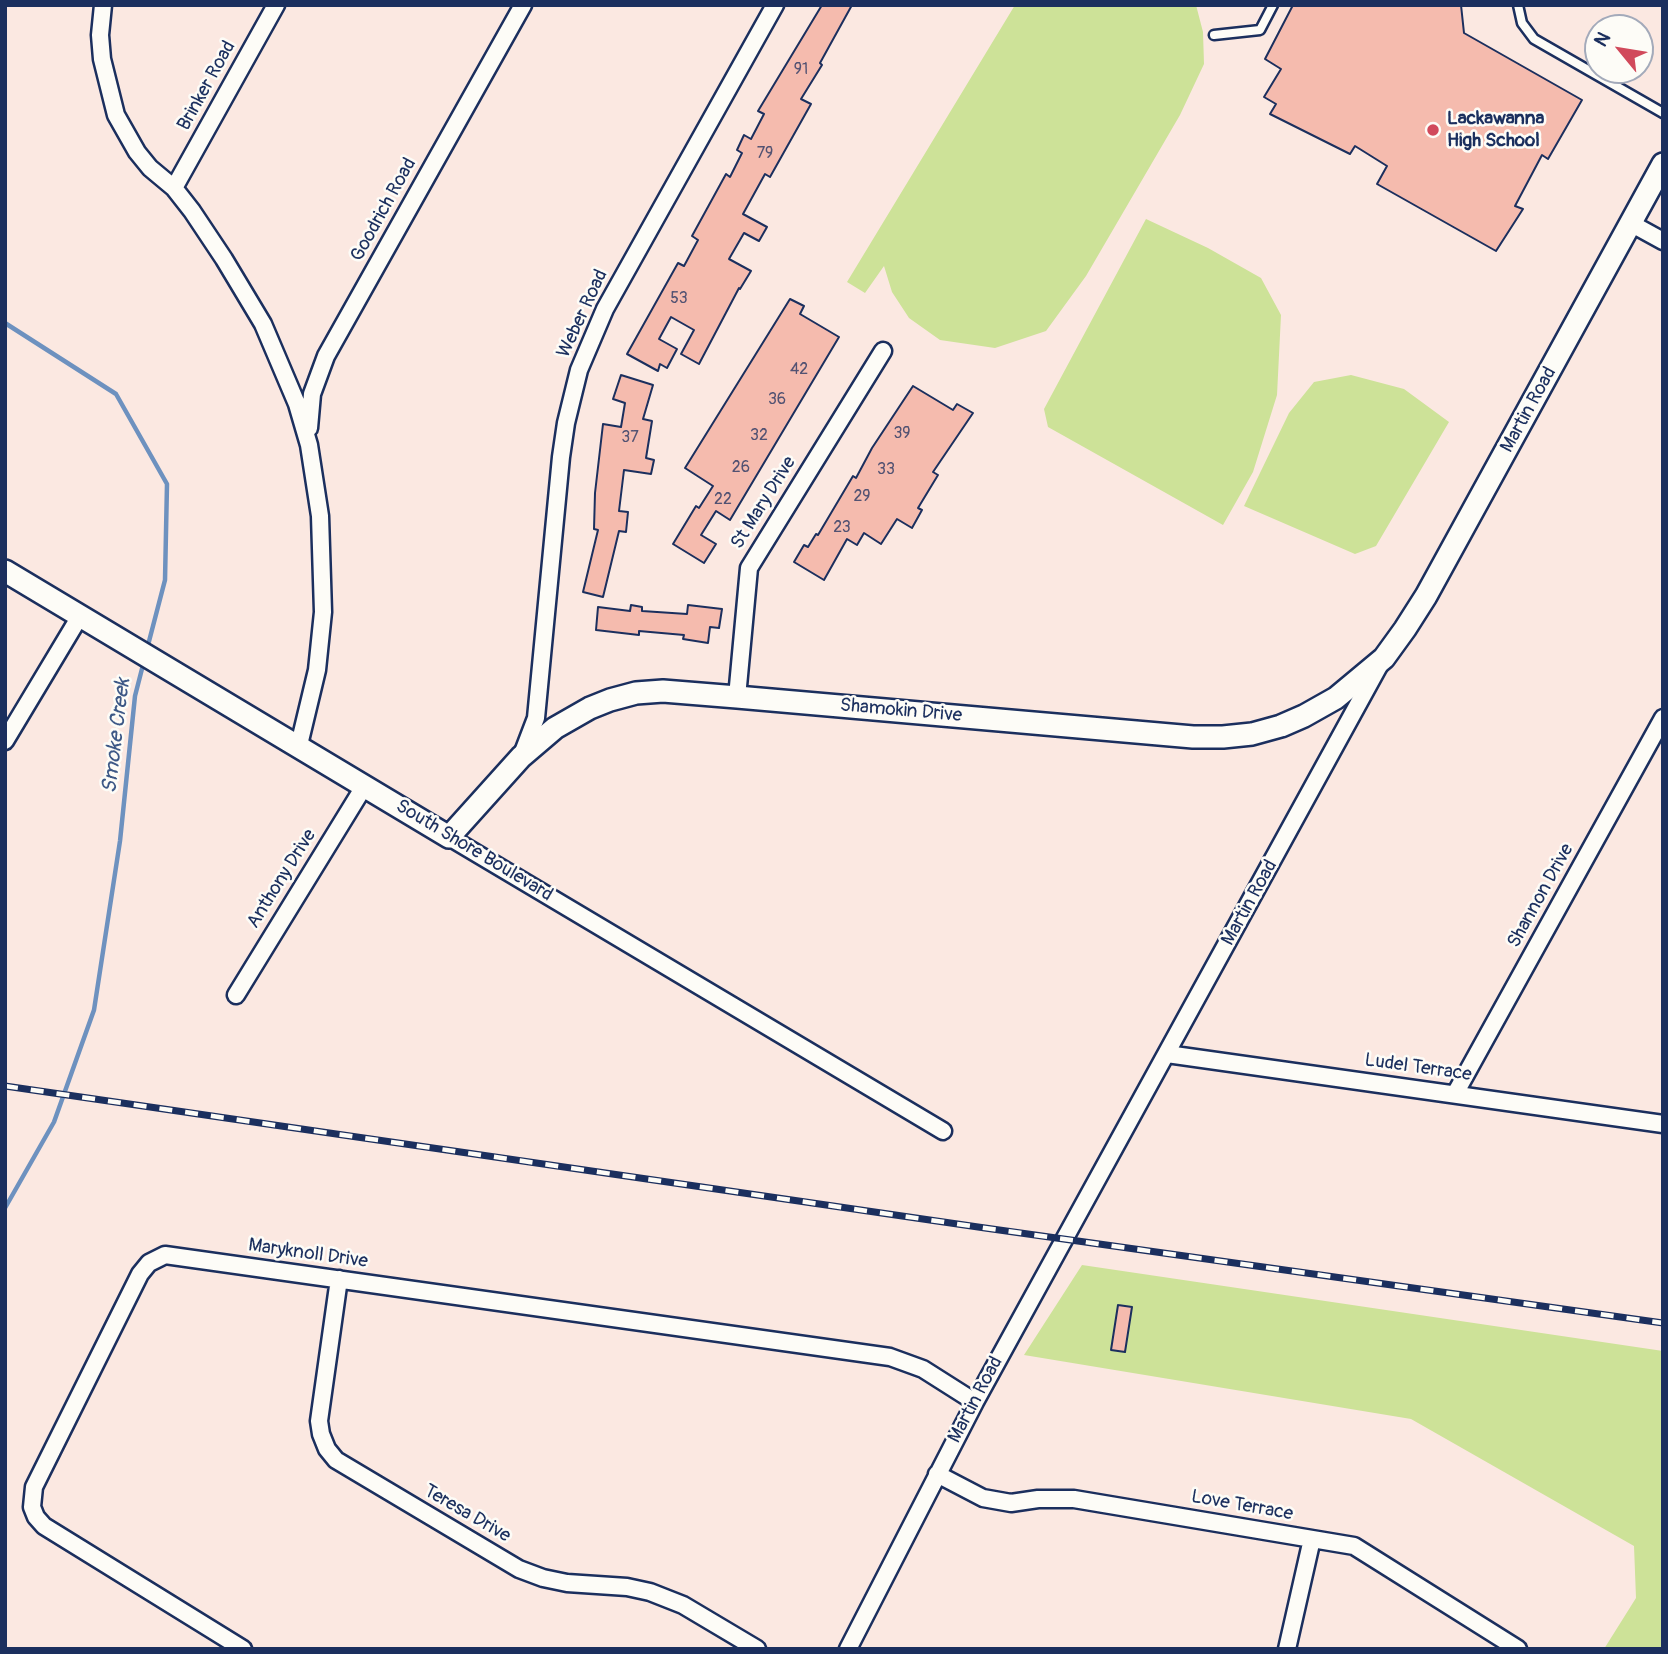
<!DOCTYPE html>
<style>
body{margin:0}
#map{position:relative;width:1668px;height:1654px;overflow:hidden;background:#fbe8e1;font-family:Pangolin,sans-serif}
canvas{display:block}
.frame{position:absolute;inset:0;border:7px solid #1b2f5e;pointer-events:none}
.north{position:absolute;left:1584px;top:14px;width:70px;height:70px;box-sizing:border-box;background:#fdfcf7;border:2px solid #a3aaba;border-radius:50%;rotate:300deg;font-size:19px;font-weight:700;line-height:28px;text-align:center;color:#1b2f5e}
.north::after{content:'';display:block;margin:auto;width:24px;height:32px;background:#d1495b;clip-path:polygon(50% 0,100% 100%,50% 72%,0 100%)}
</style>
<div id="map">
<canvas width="1668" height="1654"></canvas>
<div class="frame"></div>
<div class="north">N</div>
</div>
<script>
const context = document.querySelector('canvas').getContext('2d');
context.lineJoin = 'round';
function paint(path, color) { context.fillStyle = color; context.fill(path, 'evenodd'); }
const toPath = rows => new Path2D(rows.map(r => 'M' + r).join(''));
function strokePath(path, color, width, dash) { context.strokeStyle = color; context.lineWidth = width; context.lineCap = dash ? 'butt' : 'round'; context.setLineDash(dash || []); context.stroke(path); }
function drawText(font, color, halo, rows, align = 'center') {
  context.font = font + ' Pangolin,sans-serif'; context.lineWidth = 5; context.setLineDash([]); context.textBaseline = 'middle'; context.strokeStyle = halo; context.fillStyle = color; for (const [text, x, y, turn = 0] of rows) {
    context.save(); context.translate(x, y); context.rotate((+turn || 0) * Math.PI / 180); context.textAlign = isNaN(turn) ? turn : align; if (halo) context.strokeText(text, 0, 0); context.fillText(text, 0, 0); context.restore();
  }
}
const green = toPath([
 [1015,5,1196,5,1203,32,1204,64,1180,115,1086,276,1046,331,995,348,940,340,909,318,892,292,884,266,865,293,847,282],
 [1146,219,1208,248,1261,278,1281,315,1277,395,1253,472,1223,525,1048,427,1044,409],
 [1351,375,1404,389,1449,422,1376,546,1355,554,1244,506,1289,413,1314,382],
 [1082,1265,1663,1351,1663,1649,1604,1649,1636,1598,1634,1546,1411,1419,1024,1355]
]);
const stream = toPath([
 [5,323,116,394,167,484,165,580,147,649],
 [5,1208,54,1122,94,1010,120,841,135,696,144,661]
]);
const building = toPath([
 [822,5,852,5,820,63,822,65,801,99,811,104,770,177,765,174,743,214,767,227,759,241,744,233,729,259,751,271,740,289,739,288,699,364,681,354,694,330,671,317,659,339,677,349,667,368,660,364,658,371,627,354,678,263,684,266,698,240,692,236,726,174,730,177,742,153,737,150,744,135,751,139,764,114,758,111,822,5],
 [1293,5,1461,5,1464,33,1582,100,1548,159,1542,155,1515,206,1523,209,1496,251,1377,184,1387,166,1355,146,1350,154,1270,114,1276,104,1264,97,1281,69,1265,59,1293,5],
 [790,299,804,306,800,314,839,337,730,520,716,511,701,535,716,544,704,563,673,544,696,506,699,508,713,486,685,468,790,299],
 [621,375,653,385,643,419,652,421,646,458,654,460,651,474,624,470,619,511,628,512,626,532,619,531,603,597,583,592,598,530,594,529,595,493,603,424,621,427,625,403,613,399,621,375],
 [913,386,953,410,957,404,973,413,933,472,938,475,918,508,922,510,912,528,897,519,881,544,864,533,857,545,847,539,824,580,794,562,804,545,808,547,816,534,818,535,853,476,856,478,872,448,913,386],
 [631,605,642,607,642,611,687,614,688,605,722,609,719,628,710,627,708,643,683,639,684,635,639,631,639,635,596,630,598,607,630,611,631,605],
 [1118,1305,1132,1307,1125,1352,1111,1350,1118,1305]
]);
const service = toPath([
 [1518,5,1522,23,1534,39,1663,113],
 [1214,35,1260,30,1273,5]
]);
const minor = toPath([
 [103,5,100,35,102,59,116,115,137,152,150,168,174,188,192,211,224,259,263,324,297,404,309,445,320,516,323,612,317,670,299,745],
 [174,188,276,5],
 [1632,224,1663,241],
 [309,428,312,394,326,356,523,5],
 [737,697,749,568,883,351],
 [5,741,80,616],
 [523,752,536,718,561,457,566,423,579,370,605,309,775,5],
 [449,837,943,1131],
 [236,995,365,785],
 [1167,1054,1663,1124],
 [1455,1094,1663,718],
 [339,1279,319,1421,321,1434,327,1449,336,1460,519,1569,543,1578,567,1583,627,1587,650,1592,683,1605,757,1649],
 [937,1474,983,1498,1011,1503,1038,1499,1074,1499,1354,1546,1518,1649],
 [243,1649,44,1526,36,1517,32,1507,34,1487,140,1274,149,1263,165,1255,890,1357,923,1369,975,1402],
 [848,1649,975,1402,1379,666],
 [1287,1649,1312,1539]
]);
const tertiary = toPath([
 [5,571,449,837,521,757,555,728,590,708,610,700,636,693,663,691,737,697,1193,737,1223,737,1252,734,1281,726,1304,716,1336,698,1384,658,1405,629,1426,596,1663,164]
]);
const rail = toPath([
 [5,1086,985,1228,1663,1323]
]);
const markers = [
 [1433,130,7,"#d1495b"]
];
const numberNames = [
 ["91",801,70],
 ["79",765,154],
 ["53",679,299],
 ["42",799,370],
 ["36",777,400],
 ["39",902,434],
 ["32",759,436],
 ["37",630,438],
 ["26",741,468],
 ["33",886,470],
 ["29",862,497],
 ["22",723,500],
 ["23",842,528]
];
const streetNames = [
 ["Brinker Road",207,86,-61],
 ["Goodrich Road",384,210,-61],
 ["Weber Road",583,314,-65],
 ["Martin Road",1529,410,-61],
 ["St Mary Drive",764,503,-58],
 ["Shamokin Drive",901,711,5],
 ["South Shore Boulevard",474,851,31],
 ["Anthony Drive",282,879,-58],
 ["Shannon Drive",1541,896,-61],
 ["Martin Road",1250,903,-61],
 ["Ludel Terrace",1418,1068,8],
 ["Maryknoll Drive",308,1254,8],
 ["Martin Road",976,1400,-62],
 ["Love Terrace",1242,1506,10],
 ["Teresa Drive",467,1514,30]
];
const poiNames = [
 ["Lackawanna",1447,119],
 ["High School",1447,141]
];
const waterNames = [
 ["Smoke Creek",117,736,-83]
];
paint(green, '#cde298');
strokePath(stream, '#6d91bf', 4.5);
paint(building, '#f5bbae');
strokePath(building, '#1b2f5e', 2);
strokePath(service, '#1b2f5e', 13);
strokePath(minor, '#1b2f5e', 21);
strokePath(tertiary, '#1b2f5e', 26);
strokePath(service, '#fdfcf7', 8);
strokePath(minor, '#fdfcf7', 16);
strokePath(tertiary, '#fdfcf7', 21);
strokePath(rail, '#1b2f5e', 7);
strokePath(rail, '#fdfcf7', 4.5, [13]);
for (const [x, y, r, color] of markers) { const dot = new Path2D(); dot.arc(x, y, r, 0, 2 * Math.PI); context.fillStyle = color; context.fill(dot); strokePath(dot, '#fdfcf7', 2.5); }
drawText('16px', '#525272', null, numberNames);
drawText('19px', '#1b2f5e', '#fdfcf7', streetNames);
drawText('bold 19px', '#1b2f5e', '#fdfcf7', poiNames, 'left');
drawText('italic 21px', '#3d5886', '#fdfcf7', waterNames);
</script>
